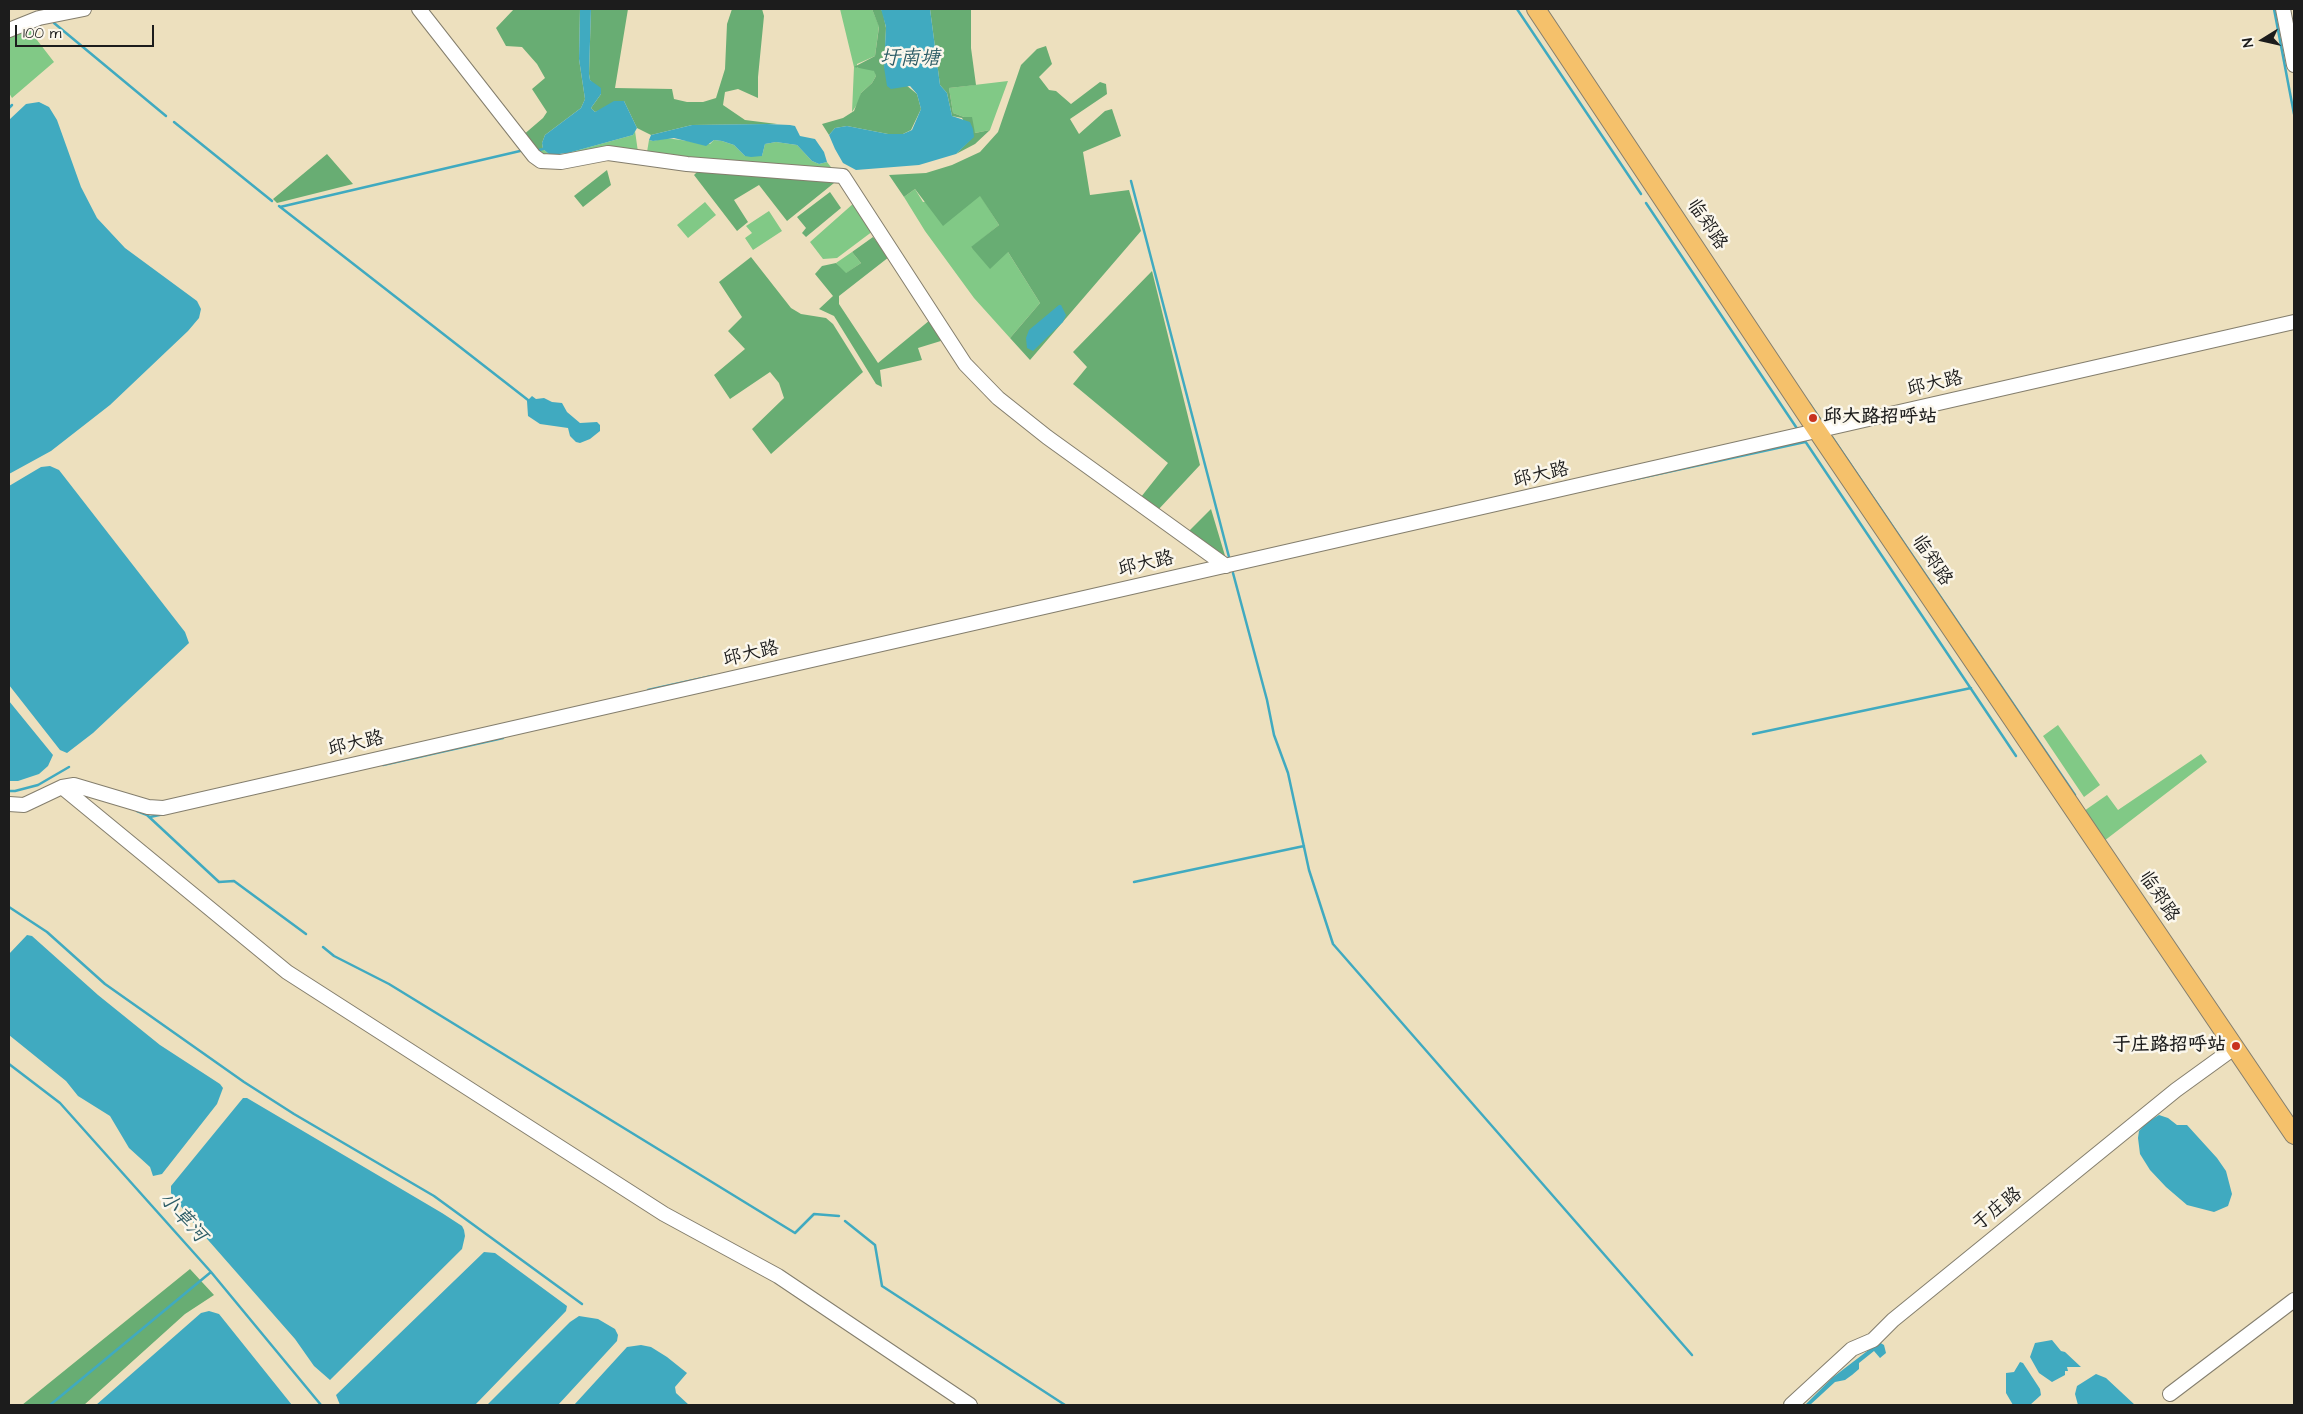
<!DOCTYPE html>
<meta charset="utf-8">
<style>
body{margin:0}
#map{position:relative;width:2303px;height:1414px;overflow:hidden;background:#ede0be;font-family:"Architects Daughter",sans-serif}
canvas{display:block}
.frame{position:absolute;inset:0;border:10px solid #1c1c1c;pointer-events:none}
.north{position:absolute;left:2238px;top:15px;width:50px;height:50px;-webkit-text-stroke:4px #fbf7ec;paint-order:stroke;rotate:260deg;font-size:14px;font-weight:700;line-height:20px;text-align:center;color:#1c1c1c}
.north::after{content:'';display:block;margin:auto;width:18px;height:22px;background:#1c1c1c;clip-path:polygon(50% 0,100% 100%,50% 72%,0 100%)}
.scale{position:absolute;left:15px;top:25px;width:139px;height:22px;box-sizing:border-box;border:2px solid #1c1c1c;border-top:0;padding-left:6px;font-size:15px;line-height:18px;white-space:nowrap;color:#1c1c1c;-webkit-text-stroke:4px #fbf7ec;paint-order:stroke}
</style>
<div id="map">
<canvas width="2303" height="1414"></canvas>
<div class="frame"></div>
<div class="north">N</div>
<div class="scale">100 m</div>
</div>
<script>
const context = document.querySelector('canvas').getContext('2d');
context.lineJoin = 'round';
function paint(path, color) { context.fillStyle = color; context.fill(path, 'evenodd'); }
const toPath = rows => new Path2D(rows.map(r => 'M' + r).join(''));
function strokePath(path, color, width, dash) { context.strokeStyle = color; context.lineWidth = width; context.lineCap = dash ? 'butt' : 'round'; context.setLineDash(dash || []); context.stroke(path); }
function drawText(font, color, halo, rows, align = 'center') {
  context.font = font + ' "Architects Daughter","LXGW WenKai TC",sans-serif'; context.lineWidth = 5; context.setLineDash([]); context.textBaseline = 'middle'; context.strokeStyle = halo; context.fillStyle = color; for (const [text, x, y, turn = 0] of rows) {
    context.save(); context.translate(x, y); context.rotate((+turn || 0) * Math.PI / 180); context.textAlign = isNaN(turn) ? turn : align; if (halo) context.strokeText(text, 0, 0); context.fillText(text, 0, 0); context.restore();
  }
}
const green = toPath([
 [840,9,872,9,879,26,875,56,857,64,857,68,865,67,875,71,876,76,872,83,861,93,860,100,852,112,854,67],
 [31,27,37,40,54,62,12,98,9,93,9,35],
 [1008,81,990,130,975,133,964,117,953,113,949,88],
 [635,131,638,152,555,159,533,150,543,149,550,155,557,156,633,135],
 [666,138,710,144,714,140,722,141,734,145,745,156,762,156,765,144,776,142,797,145,812,161,819,164,827,162,834,171,762,168,647,152,649,140,653,141],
 [915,189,923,202,980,195,999,225,971,248,1008,252,1040,303,1010,338,974,298,925,231,904,197],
 [705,202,716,215,688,238,677,225],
 [854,203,873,231,837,258,823,259,810,242],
 [769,211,782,231,753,250,745,238,752,233,746,226],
 [852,252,861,263,845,274,836,263],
 [2058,725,2100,785,2084,797,2043,736],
 [2201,754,2207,762,2104,841,2084,811,2107,795,2118,810]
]);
const forest = toPath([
 [514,9,580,9,579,59,585,99,581,108,545,135,542,143,543,149,533,150,522,136,543,118,547,112,532,89,545,78,537,64,522,47,506,46,496,28],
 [591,9,628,9,615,88,672,89,674,99,687,102,703,102,716,98,725,69,727,24,732,9,762,9,764,16,758,77,758,98,738,89,725,92,723,105,745,120,777,124,692,125,651,135,637,128,624,101,595,112,591,108,601,94,590,80,589,74],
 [872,9,881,9,883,13,886,28,884,67,917,94,921,109,911,130,903,134,888,134,847,126,835,128,829,135,822,124,843,118,854,111,861,93,872,83,876,76,874,71,854,67,875,56,879,27],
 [930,9,971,9,971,48,976,85,949,88,953,113,964,117,972,117,975,133,990,130,975,144,956,154,973,137,962,118,952,116,947,93,940,85],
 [1046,46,1052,64,1039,77,1049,90,1056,91,1071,104,1100,82,1106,84,1107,94,1070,119,1079,134,1105,111,1112,109,1121,136,1083,152,1090,195,1129,190,1141,231,1030,360,1010,338,1040,303,1008,252,990,269,971,247,999,225,980,196,943,226,915,189,904,197,889,175,926,173,952,165,980,152,998,132,1021,65,1037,49],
 [327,154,353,184,277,203,273,199],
 [701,168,831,178,834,183,787,221,759,185,734,200,748,222,737,231,694,175],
 [607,170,611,185,583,207,574,196],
 [830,192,841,208,806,237,802,233,806,228,797,217],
 [873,237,889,257,839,296,839,304,878,363,930,320,944,340,918,348,922,360,880,370,882,387,876,384,834,316,819,309,833,296,815,274,822,266,836,263,846,273,861,263,852,252],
 [751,257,791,308,801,314,826,318,833,324,863,372,771,454,752,429,784,398,779,383,770,372,730,399,714,375,745,349,728,331,742,317,719,282],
 [1152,271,1200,465,1158,510,1141,497,1168,463,1073,384,1087,367,1073,352],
 [1211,509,1226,559,1188,532],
 [190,1269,214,1295,185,1314,84,1405,22,1405]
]);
const water = toPath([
 [580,9,591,9,589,74,590,80,601,88,601,94,591,108,595,112,614,101,624,101,637,128,633,135,568,153,550,155,543,149,542,143,545,135,581,108,585,99,579,59],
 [881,9,930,9,940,85,947,93,952,116,970,122,973,129,974,137,956,154,919,165,856,170,843,163,835,149,829,135,835,128,847,126,888,134,903,134,912,130,921,109,917,94,910,86,891,89,887,86,884,67,886,27],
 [39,102,49,107,57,120,81,187,97,218,125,248,197,301,201,309,199,318,188,331,110,405,51,451,9,474,9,120,26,104],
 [767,124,790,125,795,126,800,136,815,139,824,152,827,162,819,164,812,161,797,145,776,142,765,144,762,156,751,157,745,156,734,145,722,141,714,140,706,146,674,138,653,141,649,140,651,135,692,125],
 [1059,305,1061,305,1066,315,1063,322,1033,351,1027,348,1026,338,1029,330],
 [532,396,536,399,544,398,552,402,562,403,567,412,580,423,597,422,600,425,600,431,590,439,580,443,576,442,570,436,568,428,540,424,528,416,527,401],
 [50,466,59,470,185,632,189,643,93,733,67,753,60,750,9,685,9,486,41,467],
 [9,701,53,755,48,766,39,774,18,781,9,781],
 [27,935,32,936,98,995,160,1045,220,1084,223,1088,217,1104,162,1174,153,1176,150,1167,129,1148,110,1116,78,1096,66,1081,9,1035,9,954],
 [243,1098,247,1098,442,1213,462,1226,464,1230,465,1236,462,1249,330,1380,314,1366,295,1339,194,1224,171,1193,171,1186],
 [2159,1115,2168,1118,2177,1125,2187,1125,2217,1158,2226,1171,2232,1194,2228,1206,2214,1212,2187,1205,2166,1187,2150,1170,2140,1154,2138,1138,2139,1131,2146,1123],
 [484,1252,495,1253,567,1306,566,1311,475,1405,340,1405,336,1395],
 [209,1311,219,1314,292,1405,96,1405,201,1313],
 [579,1316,598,1319,615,1329,618,1335,617,1341,558,1405,487,1405,570,1322],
 [2052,1340,2061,1351,2065,1352,2081,1367,2067,1367,2068,1371,2065,1371,2065,1375,2052,1382,2039,1373,2030,1357,2035,1343],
 [1879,1342,1884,1345,1886,1353,1880,1358,1874,1351,1859,1363,1859,1369,1852,1375,1845,1380,1835,1382,1810,1405,1805,1405,1832,1378],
 [641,1345,651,1347,667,1357,687,1373,675,1387,676,1393,689,1405,574,1405,627,1347],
 [2020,1362,2023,1363,2040,1389,2041,1395,2030,1405,2013,1405,2006,1393,2006,1373,2014,1372],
 [2096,1374,2106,1378,2135,1405,2078,1405,2075,1394,2077,1386]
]);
const stream = toPath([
 [1517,9,1641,194],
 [2274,9,2294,114],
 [54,23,166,116],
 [9,108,12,105],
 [174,122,272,201],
 [539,150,543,149],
 [1131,181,1229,557],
 [1646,203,1798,430],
 [279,206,528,400],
 [280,207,520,151],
 [1809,403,1822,422],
 [1832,437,2075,795],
 [1805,441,2016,756],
 [1631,480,1805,442],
 [1233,573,1267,700,1274,735,1288,773,1309,870,1333,944,1692,1355],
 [648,690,712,676],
 [1753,734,1971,688],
 [383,765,503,738],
 [9,791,15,791,38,785,69,767],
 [137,811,147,815,219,882,234,881,306,934],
 [150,817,164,814],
 [1134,882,1304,846],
 [9,907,47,932,105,984,244,1082,294,1114,434,1196,582,1304],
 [323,947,334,956,389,984,795,1233,814,1214,839,1216],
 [9,1064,60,1103,211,1272,321,1405],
 [845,1221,875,1245,882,1286,1065,1405],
 [50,1405,211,1272]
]);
const minor = toPath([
 [419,9,534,156,541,161,561,162,608,153,687,164,843,176,965,364,998,398,1047,437,1226,566],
 [2283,9,2294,65],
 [9,30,39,18,84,9],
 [62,787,287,972,664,1214,778,1276,970,1405],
 [9,804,24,805,62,787,74,785,148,807,163,808,2294,322],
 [2170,1394,2294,1300],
 [1791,1405,1852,1349,1873,1340,1893,1320,2176,1090,2234,1048]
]);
const major = toPath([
 [1536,9,1818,432,2294,1135]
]);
const markers = [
 [1813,418,5,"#c8321e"],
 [2236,1046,5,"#c8321e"]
];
const streetNames = [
 ["临郑路",1706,225,56],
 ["邱大路",1935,385,-13],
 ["邱大路",1541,476,-13],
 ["临郑路",1931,561,56],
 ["邱大路",1146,565,-13],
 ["邱大路",751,655,-13],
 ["邱大路",356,745,-13],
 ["临郑路",2158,897,56],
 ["于庄路",1998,1210,-39]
];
const poiNames = [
 ["邱大路招呼站",1823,418],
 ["于庄路招呼站",2226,1046,"right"]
];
const waterNames = [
 ["圩南塘",910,60],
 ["小草河",182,1218,48]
];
paint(green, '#81c986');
paint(forest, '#68ad73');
paint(water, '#40aac0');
strokePath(stream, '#40aac0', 2.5);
strokePath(minor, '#847e6d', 16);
strokePath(major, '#847e6d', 20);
strokePath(minor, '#fff', 14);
strokePath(major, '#f5c16b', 18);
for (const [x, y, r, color] of markers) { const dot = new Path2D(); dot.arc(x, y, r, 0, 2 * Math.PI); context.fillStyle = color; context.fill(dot); strokePath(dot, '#fbf7ec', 2); }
drawText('19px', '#1c1c1c', '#fbf7ec', streetNames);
drawText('bold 19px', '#1c1c1c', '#fbf7ec', poiNames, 'left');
drawText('italic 20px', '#2c5c66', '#fbf7ec', waterNames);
</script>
